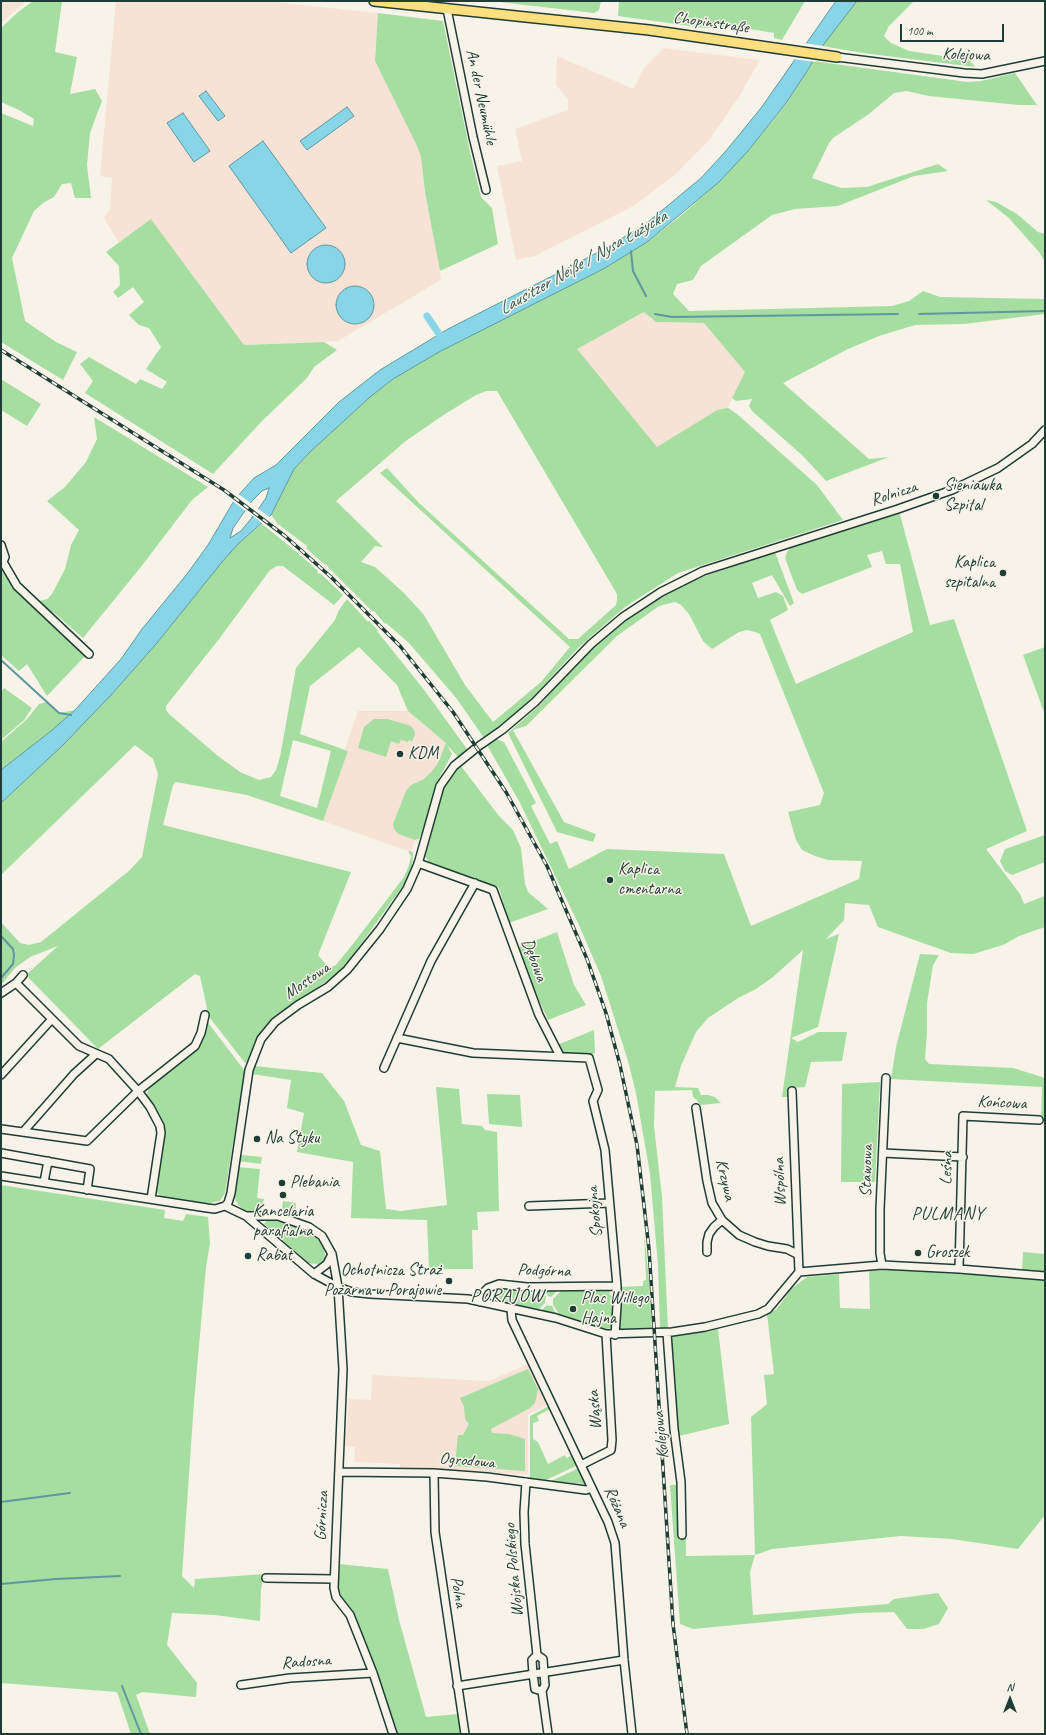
<!DOCTYPE html>
<meta charset="utf-8">
<style>
body{margin:0}
#map{position:relative;width:1046px;height:1735px;overflow:hidden;background:#f7f3e8;font-family:Caveat,sans-serif}
canvas{display:block}
.frame{position:absolute;inset:0;border:2px solid #1f3d34;pointer-events:none}
.north{position:absolute;left:990px;top:1679px;width:40px;height:40px;-webkit-text-stroke:3px #f7f3e8;paint-order:stroke;rotate:0deg;font-size:11px;font-weight:700;line-height:16px;text-align:center;color:#1f3d34}
.north::after{content:'';display:block;margin:auto;width:14px;height:18px;background:#1f3d34;clip-path:polygon(50% 0,100% 100%,50% 72%,0 100%)}
.scale{position:absolute;left:900px;top:24px;width:104px;height:18px;box-sizing:border-box;border:2px solid #1f3d34;border-top:0;padding-left:5px;font-size:12px;line-height:14px;white-space:nowrap;color:#1f3d34;-webkit-text-stroke:3px #f7f3e8;paint-order:stroke}
</style>
<div id="map">
<canvas width="1046" height="1735"></canvas>
<div class="frame"></div>
<div class="north">N</div>
<div class="scale">100 m</div>
</div>
<script>
const context = document.querySelector('canvas').getContext('2d');
context.lineJoin = 'round';
function paint(path, color) { context.fillStyle = color; context.fill(path, 'evenodd'); }
const toPath = rows => new Path2D(rows.map(r => 'M' + r).join(''));
function strokePath(path, color, width, dash) { context.strokeStyle = color; context.lineWidth = width; context.lineCap = dash ? 'butt' : 'round'; context.setLineDash(dash || []); context.stroke(path); }
function drawText(font, color, halo, rows, align = 'center') {
  context.font = font + ' Caveat,sans-serif'; context.lineWidth = 3; context.setLineDash([]); context.textBaseline = 'middle'; context.strokeStyle = halo; context.fillStyle = color; for (const [text, x, y, turn = 0] of rows) {
    context.save(); context.translate(x, y); context.rotate((+turn || 0) * Math.PI / 180); context.textAlign = isNaN(turn) ? turn : align; if (halo) context.strokeText(text, 0, 0); context.fillText(text, 0, 0); context.restore();
  }
}
const built = toPath([
 [1,1,26,1,1,23],
 [116,1,263,1,378,13,375,61,417,146,421,157,425,192,438,257,441,280,338,341,244,345,151,219,119,243,104,218,110,208,112,178,100,176],
 [664,48,760,60,740,95,710,139,675,175,633,206,535,256,516,260,497,166,522,161,515,129,568,110,568,99,556,85,557,56,634,89,643,69],
 [645,312,656,322,704,323,745,372,728,408,717,410,657,447,576,349],
 [358,711,408,711,446,743,438,763,432,771,424,779,411,785,398,834,415,840,411,852,323,821,348,751,345,749],
 [528,1364,548,1404,528,1415,528,1475,454,1470,400,1468,400,1464,354,1462,355,1447,345,1446,349,1399,371,1400,372,1375,489,1381]
]);
const green = toPath([
 [33,1,62,1,55,52,77,57,70,94,95,89,102,101,90,133,87,165,91,198,75,198,71,183,62,184,54,197,43,203,34,211,12,258,25,321,56,342,77,352,63,380,1,342,1,113,33,126,34,119,19,110,1,102,1,28,18,12],
 [491,1,601,1,599,10,594,13],
 [619,1,805,1,782,40,774,38,774,33,738,27,705,28,618,16],
 [857,1,914,1,889,26,884,36,891,43,909,51,950,57,965,54,975,67,863,53,822,46],
 [378,13,443,21,470,152,481,197,492,208,498,244,440,271,425,192,421,157,417,146,375,61],
 [813,61,967,82,981,81,1015,73,1037,105,1019,105,929,96,907,91,894,93,869,114,833,138,829,143,812,178,841,188,867,187,938,164,948,171,914,176,838,206,795,209,772,215,701,266,693,280,677,284,673,294,689,311,892,306,909,301,923,291,940,297,1045,299,1045,314,964,324,915,325,879,336,848,349,783,383,869,459,889,457,826,481,803,456,752,411,749,406,752,399,736,401,732,398,745,372,704,323,656,322,644,312,577,349,657,447,717,410,728,408,737,414,817,485,843,520,678,573,625,607,579,647,521,710,484,738,457,699,409,643,386,623,385,624,374,611,373,612,327,566,327,565,324,564,306,548,307,546,278,524,271,515,294,469,310,452,370,397,393,379,439,352,605,268,647,242,678,218,719,182,748,151,786,104],
 [486,391,497,391,617,594,617,600,616,605,578,639,569,639,419,503,387,468,380,473,570,647,541,682,493,722,465,685,424,615,404,593,375,567,361,562,375,546,383,547,336,501,407,440,445,414,476,395],
 [986,200,996,202,1017,214,1038,232,1045,234,1045,262,1039,252,1009,218],
 [151,219,244,345,324,342,337,350,314,367,307,378,262,421,213,474,85,393,93,381,80,364,89,357,136,384,140,379,162,389,167,382,146,369,161,347,149,328,139,325,129,315,144,302,133,287,118,298,113,292,120,285,119,266,106,252],
 [1,379,41,404,27,426,1,410],
 [94,417,208,487,192,500,140,568,83,638,53,612,47,612,36,602,47,599,52,594,65,569,71,545,79,530,47,501,65,487,86,462,97,439],
 [899,511,930,625,954,619,1027,831,986,849,1020,894,1024,904,1045,896,1045,927,1019,936,1003,945,973,954,951,953,878,927,869,905,845,903,844,920,826,939,839,934,818,1027,791,1038,798,1042,818,1032,847,1032,842,1061,811,1062,805,1087,790,1088,788,1097,782,1097,803,950,773,977,756,989,738,998,708,1018,696,1032,688,1050,681,1066,675,1087,698,1088,701,1095,708,1095,715,1097,721,1103,700,1105,697,1100,693,1097,692,1090,655,1091,654,1126,662,1197,668,1329,660,1329,658,1265,650,1174,636,1093,628,1061,601,976,578,923,519,801,487,745,496,739,504,742,536,803,531,806,550,844,557,841,569,869,607,849,724,854,751,926,859,879,862,861,828,860,815,856,802,850,796,840,788,812,820,805,824,793,760,634,755,632,747,630,739,632,712,649,703,641,689,614,681,605,675,602,659,606,617,636,526,726,513,730,564,822,596,834,593,842,557,832,508,733,541,704,569,671,603,637,636,612,688,582,775,552,794,603,790,606,772,575,752,583,758,598,776,592,783,596,788,610,770,620,796,684,913,632,900,564,886,564,882,551,867,555,872,567,802,594,797,590,785,558,787,552,792,546],
 [262,524,298,553,299,556,300,555,318,571,317,572,319,574,320,573,343,595,334,605,283,566,277,566,270,570,219,639,166,706,166,710,169,714,218,756,240,772,259,780,271,777,276,770,280,757,296,668,335,620,339,610,347,599,368,622,369,621,378,630,377,631,425,691,467,749,458,757,447,745,452,754,436,784,426,822,419,839,415,840,398,834,394,829,393,824,406,791,411,785,424,779,432,771,438,763,446,743,408,711,397,685,359,647,310,686,300,734,348,751,323,821,247,795,176,782,173,785,163,825,351,872,318,955,329,968,336,965,356,940,404,877,409,865,411,856,408,851,413,852,412,867,407,880,351,958,335,975,273,1019,257,1037,249,1061,245,1063,210,1018,208,1013,200,976,195,974,98,1049,26,975,58,946,30,957,15,968,1,985,1,922,20,943,29,945,41,942,130,870,142,857,158,774,153,759,135,745,1,875,1,803,63,745,111,695,157,643,222,562,239,543],
 [293,740,331,751,317,808,280,796],
 [2,566,14,587,60,633,86,655,47,696,27,664,19,671,1,655],
 [1045,647,1045,715,1023,655],
 [4,688,32,708,24,720,1,740,1,691],
 [47,702,59,713,75,710,51,731,1,770,1,742,27,719,39,704],
 [374,719,388,719,411,726,414,730,415,735,412,741,409,740,408,742,401,740,399,744,391,741,386,757,358,748,364,727],
 [461,766,499,816,513,830,521,848,525,884,528,892,548,909,509,923,499,888,474,880,429,862,424,855,443,788,454,770],
 [1045,835,1045,862,1012,875,1005,871,1000,861,1005,849],
 [557,932,574,985,586,1005,548,1020,530,980,519,947],
 [920,954,939,955,933,965,927,1003,927,1033,925,1059,929,1064,1013,1068,1045,1078,1045,1122,1041,1122,1042,1087,891,1079,896,1047],
 [206,1020,244,1070,244,1074,225,1193,220,1201,204,1204,164,1198,157,1193,155,1189,163,1126,148,1099,147,1094,150,1084,199,1046],
 [594,1030,595,1053,588,1056,561,1054,557,1045],
 [254,1066,322,1073,344,1101,361,1145,380,1151,386,1209,401,1211,447,1205,436,1087,459,1089,462,1124,482,1126,485,1130,497,1132,499,1211,477,1212,478,1230,472,1230,473,1269,429,1269,427,1220,351,1218,353,1162,297,1152,304,1113,287,1108,291,1080,252,1074],
 [880,1082,875,1182,841,1182,842,1084],
 [487,1094,520,1095,522,1127,489,1124],
 [241,1155,262,1157,261,1164,238,1161,239,1156],
 [237,1167,260,1169,257,1198,264,1199,260,1214,243,1210,236,1202,233,1190],
 [1,1185,165,1210,164,1218,183,1221,186,1214,208,1217,210,1243,206,1267,194,1402,182,1576,194,1588,195,1579,264,1574,261,1589,260,1621,215,1615,172,1613,167,1645,197,1683,196,1697,142,1692,136,1695,150,1734,131,1734,117,1692,1,1683],
 [283,1201,296,1203,295,1215,282,1209],
 [267,1220,289,1223,305,1229,319,1240,324,1248,325,1259,319,1264,308,1263,264,1224],
 [644,1231,649,1280,652,1330,622,1332,619,1329,620,1287,643,1286,643,1281,646,1280],
 [1023,1252,1045,1254,1045,1274,1022,1271],
 [893,1270,976,1275,976,1272,1045,1278,1045,1515,1018,1549,952,1539,901,1536,772,1549,755,1555,750,1572,753,1615,888,1604,894,1599,938,1593,948,1608,939,1624,923,1629,907,1629,894,1612,859,1613,693,1629,680,1624,670,1485,685,1485,686,1556,755,1555,751,1417,767,1404,764,1375,774,1374,767,1314,777,1309,791,1289,807,1277,839,1274,840,1308,870,1309,869,1271],
 [498,1287,542,1289,546,1296,545,1303,538,1310,499,1302,496,1291],
 [559,1289,551,1297,548,1296,545,1290],
 [563,1289,609,1290,610,1295,615,1295,614,1318,607,1318,607,1323,612,1324,610,1328,607,1329,559,1314,553,1305,553,1299],
 [547,1305,552,1306,556,1314,541,1311],
 [718,1329,729,1424,679,1436,670,1337],
 [528,1369,538,1389,535,1403,530,1408,491,1429,492,1433,509,1434,525,1439,525,1471,455,1466,458,1435,463,1435,469,1424,465,1419,464,1407,460,1398],
 [549,1406,550,1409,537,1416,539,1421,533,1423,533,1439,538,1442,548,1464,565,1455,566,1458,573,1455,578,1465,546,1480,530,1478,530,1416],
 [579,1468,585,1484,551,1481],
 [339,1564,388,1569,399,1620,426,1717,458,1714,457,1709,460,1714,463,1734,397,1734,353,1613,339,1596,337,1589]
]);
const water = toPath([
 [836,1,857,1,817,53,809,68,786,103,748,151,719,182,647,242,605,268,439,352,393,379,370,397,310,452,294,469,271,515,239,543,222,562,157,643,111,695,63,745,1,803,1,770,51,731,75,710,121,659,142,629,187,574,208,545,235,499,254,478,276,465,339,402,380,370,448,329,574,265,613,244,648,222,701,178,725,152,761,108,836,1],
 [269,488,266,498,254,515,241,531,230,538,233,528,252,501,262,491,269,488],
 [206,91,225,116,218,121,199,96,206,91],
 [347,107,354,116,307,150,300,141,347,107],
 [183,113,210,151,194,162,167,123,183,113],
 [263,141,326,228,291,253,229,166,263,141],
 '307 264a19 19 0 1 1 38 0a19 19 0 1 1-38 0Z',
 '336 305a19 19 0 1 1 38 0a19 19 0 1 1-38 0Z'
]);
const pier = toPath([
 [803,43,824,46,815,62,793,59],
 [237,493,252,504,247,512,231,500],
 [257,508,271,518,264,525,252,515]
]);
const stream = toPath([
 [524,1,532,1],
 [631,251,633,271,646,296],
 [655,314,672,317,898,314],
 [919,314,1045,311],
 [1,660,59,713,71,715],
 [1,936,13,949,14,955,13,964,1,978],
 [1,1502,70,1493],
 [1,1584,56,1579,120,1576],
 [122,1686,141,1734]
]);
const canal = toPath([
 [427,316,439,334]
]);
const minor = toPath([
 [447,9,473,137,486,190],
 [837,57,964,73,982,74,1045,61],
 [1,545,5,557,3,562,17,586,89,654],
 [479,746,502,730,535,702,591,644,623,617,661,592,703,571,898,509,952,490,998,468,1032,444,1045,430],
 [418,863,493,890,539,1015,560,1056],
 [16,983,79,1046,109,1059,138,1091,150,1107,160,1126,161,1133,151,1199],
 [1,993,16,983,23,975],
 [397,1038,473,1053,589,1058,598,1090,593,1101,605,1150,617,1286,617,1306,615,1335],
 [384,1068,431,961,475,883],
 [1,1075,52,1019],
 [792,1091,799,1272],
 [696,1108,707,1181,712,1203,722,1220,739,1235,755,1242,768,1246,787,1249,797,1254],
 [1,1129,87,1141,138,1091,195,1046,201,1033,205,1015],
 [23,1132,74,1074,96,1054],
 [1,1153,90,1169,87,1190],
 [883,1153,963,1157],
 [1,1176,207,1208,215,1209,225,1206,228,1203,231,1193,249,1070,261,1039,275,1022,298,1005,328,987,347,970,380,929,407,889,418,864,440,786,454,766,475,749],
 [44,1182,48,1161],
 [225,1206,246,1216,314,1274,338,1287,352,1292,370,1294,468,1299,556,1318,606,1334,672,1332,705,1327,758,1314,768,1309,799,1272,882,1265,959,1269,1045,1276],
 [529,1206,609,1203],
 [246,1216,278,1216,309,1227,322,1236,332,1254,338,1287,343,1369,334,1588,336,1597,350,1615,358,1635,373,1673,393,1734],
 [707,1252,707,1242,709,1234,714,1227,722,1220],
 [882,1265,880,1253,880,1209,886,1078],
 [959,1269,963,1116,1039,1120],
 [314,1274,327,1264,332,1254],
 [480,1302,481,1295,488,1288,499,1284,527,1287,617,1286],
 [511,1309,512,1320,608,1522,615,1543,624,1660,632,1734],
 [667,1333,674,1429,681,1482,682,1535],
 [581,1465,611,1450,612,1440,606,1334],
 [339,1472,434,1473,487,1477,586,1490,592,1488],
 [434,1473,435,1532,465,1734],
 [526,1482,524,1512,525,1544,537,1655,543,1659,544,1673,545,1685,542,1691,548,1734],
 [266,1578,334,1579],
 [537,1655,532,1660,533,1674,535,1689,542,1691],
 [241,1685,290,1678,373,1673],
 [457,1686,624,1660]
]);
const major = toPath([
 [374,1,649,30,837,57]
]);
const rail = toPath([
 [1,350,224,490,285,536,331,577,400,646,453,712,506,792,547,866,587,959,606,1013,620,1065,637,1145,649,1249,673,1624,687,1734]
]);
const markers = [
 [936,496,4,"#1f3d34"],
 [1003,573,4,"#1f3d34"],
 [400,754,4,"#1f3d34"],
 [610,880,4,"#1f3d34"],
 [257,1139,4,"#1f3d34"],
 [282,1183,4,"#1f3d34"],
 [283,1195,4,"#1f3d34"],
 [918,1253,4,"#1f3d34"],
 [248,1256,4,"#1f3d34"],
 [449,1281,4,"#1f3d34"],
 [573,1309,4,"#1f3d34"]
];
const streetNames = [
 ["Chopinstraße",711,23,8],
 ["Kolejowa",966,55,2],
 ["An der Neumühle",481,97,78],
 ["Rolnicza",894,494,-18],
 ["Dębowa",534,960,69],
 ["Mostowa",307,981,-35],
 ["Końcowa",1002,1103,3],
 ["Leśna",947,1168,-88],
 ["Stawowa",867,1171,-88],
 ["Krzywa",725,1180,77],
 ["Wspólna",780,1182,-92],
 ["Spokojna",595,1212,-95],
 ["Podgórna",544,1271,2],
 ["Wąska",595,1410,-94],
 ["Kolejowa",661,1435,-96],
 ["Ogrodowa",467,1461,5],
 ["Różana",617,1507,67],
 ["Górnicza",322,1516,-87],
 ["Wojska Polskiego",514,1570,-95],
 ["Polna",458,1592,81],
 ["Radosna",306,1662,-4]
];
const poiNames = [
 ["Sieniawka",944,486],
 ["Szpital",944,506],
 ["Kaplica",995,563,"right"],
 ["szpitalna",995,583,"right"],
 ["KDM",408,754],
 ["Kaplica",618,870],
 ["cmentarna",618,890],
 ["Na Styku",265,1139],
 ["Plebania",290,1183],
 ["Kancelaria",283,1212,"center"],
 ["parafialna",283,1232,"center"],
 ["Groszek",926,1253],
 ["Rabat",256,1256],
 ["Ochotnicza Straż",441,1271,"right"],
 ["Pożarna w Porajowie",441,1291,"right"],
 ["Plac Willego",581,1299],
 ["Hajna",581,1319]
];
const waterNames = [
 ["Lausitzer Neiße / Nysa Łużycka",583,263,-30]
];
const neighbourhoodNames = [
 ["PULMANY",948,1214]
];
const quarterNames = [
 ["PORAJÓW",507,1296]
];
paint(built, '#f7e3d6');
paint(green, '#a6dda0');
paint(water, '#88d5e7');
strokePath(water, '#5e989f', 1);
paint(pier, '#f7f3e8');
strokePath(stream, '#5e989f', 2);
strokePath(canal, '#88d5e7', 7);
strokePath(minor, '#1f3d34', 10);
strokePath(major, '#1f3d34', 12);
strokePath(minor, '#f7f3e8', 7);
strokePath(major, '#fedf80', 9);
strokePath(rail, '#1f3d34', 3.5);
strokePath(rail, '#f7f3e8', 2, [6]);
for (const [x, y, r, color] of markers) { const dot = new Path2D(); dot.arc(x, y, r, 0, 2 * Math.PI); context.fillStyle = color; context.fill(dot); strokePath(dot, '#f7f3e8', 1.5); }
drawText('17px', '#1f3d34', '#f7f3e8', streetNames);
drawText('17px', '#1f3d34', '#f7f3e8', poiNames, 'left');
drawText('italic 18px', '#345b58', '#f7f3e8', waterNames);
context.letterSpacing = '1px';
drawText('18px', '#1f3d34', '#f7f3e8', neighbourhoodNames);
context.letterSpacing = '0px';
context.letterSpacing = '1px';
drawText('19px', '#1f3d34', '#f7f3e8', quarterNames);
context.letterSpacing = '0px';
</script>
